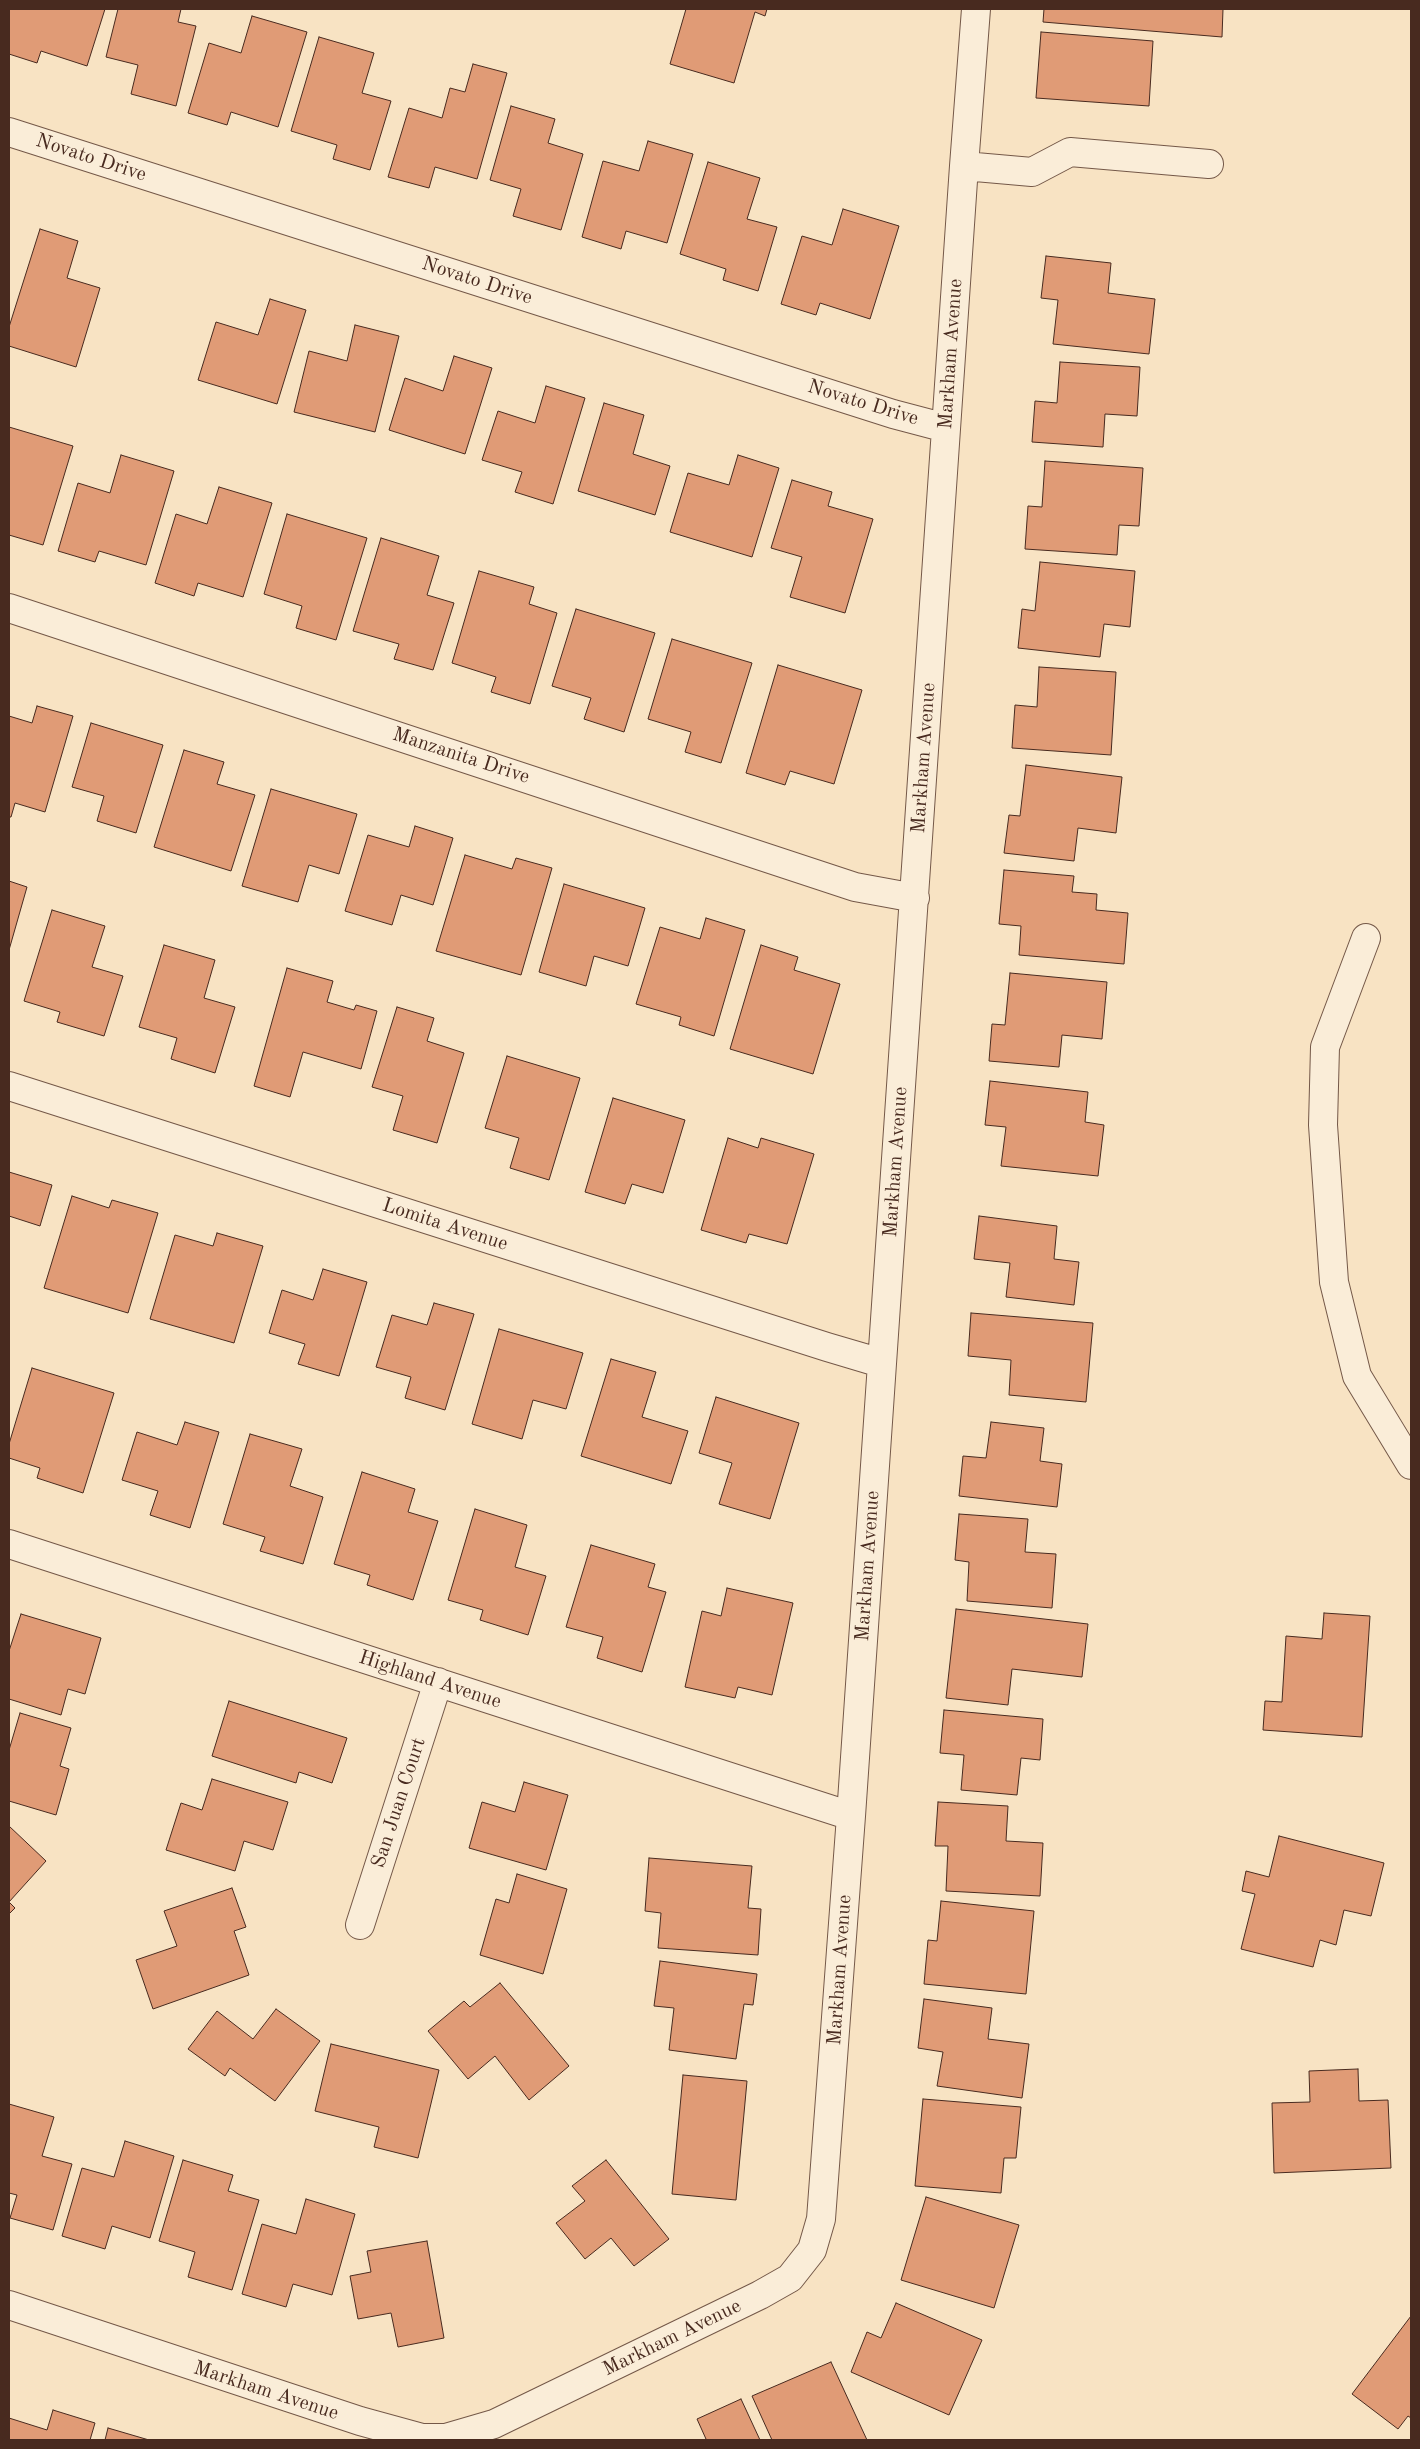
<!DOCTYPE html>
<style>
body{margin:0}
#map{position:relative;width:1420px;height:2449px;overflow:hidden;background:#f8e3c3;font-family:"Old Standard TT",serif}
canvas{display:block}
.frame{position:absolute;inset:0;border:10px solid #482a1f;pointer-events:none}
</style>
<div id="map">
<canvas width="1420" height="2449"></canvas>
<div class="frame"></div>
</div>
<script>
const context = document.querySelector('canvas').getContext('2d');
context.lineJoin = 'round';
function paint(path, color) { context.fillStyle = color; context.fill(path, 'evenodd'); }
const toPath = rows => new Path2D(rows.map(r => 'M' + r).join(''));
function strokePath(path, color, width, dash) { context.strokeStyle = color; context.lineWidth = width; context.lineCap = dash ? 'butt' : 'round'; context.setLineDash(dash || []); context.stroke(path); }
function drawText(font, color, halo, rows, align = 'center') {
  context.font = font + ' "Old Standard TT",serif'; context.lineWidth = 5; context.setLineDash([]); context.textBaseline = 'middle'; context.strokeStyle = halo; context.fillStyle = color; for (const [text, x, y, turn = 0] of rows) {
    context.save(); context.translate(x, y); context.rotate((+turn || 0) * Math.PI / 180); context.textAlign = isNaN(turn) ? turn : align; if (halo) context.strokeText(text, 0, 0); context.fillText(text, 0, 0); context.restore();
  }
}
const building = toPath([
 [9,9,105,9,87,66,41,51,37,63,9,54,9,9],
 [118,9,181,9,178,22,196,26,176,106,131,94,138,65,106,57,118,9],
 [686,9,767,9,765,16,755,12,734,83,670,64,686,9],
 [1044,9,1223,9,1222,37,1043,22,1044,9],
 [252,16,307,32,278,127,231,112,227,125,188,113,209,43,241,53,252,16],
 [1041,32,1153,41,1149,106,1036,98,1041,32],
 [319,37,374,53,362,93,391,101,370,170,333,159,337,145,291,131,319,37],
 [473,64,507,73,477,179,435,167,429,188,388,177,409,108,442,118,450,88,465,92,473,64],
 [511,106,555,119,548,143,583,154,561,230,513,216,521,189,490,180,511,106],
 [648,141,693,154,667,243,626,231,621,249,582,237,603,161,639,171,648,141],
 [708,162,760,178,747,219,777,227,758,291,723,280,726,269,680,254,708,162],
 [843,209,899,226,870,319,820,303,816,315,781,304,802,236,832,245,843,209],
 [40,229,78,241,67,278,100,288,76,367,9,346,9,327,40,229],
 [1046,256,1111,263,1108,293,1155,299,1149,354,1053,344,1058,300,1041,298,1046,256],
 [270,299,306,310,277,404,198,380,216,322,258,335,270,299],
 [355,325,399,336,375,432,294,412,309,351,347,361,355,325],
 [454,356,492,368,465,454,389,430,405,378,443,391,454,356],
 [1060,362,1140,367,1137,416,1105,414,1103,447,1032,442,1035,401,1057,403,1060,362],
 [546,386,585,398,553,504,515,492,522,472,482,460,498,411,535,423,546,386],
 [604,403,644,415,633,454,670,466,655,515,578,491,604,403],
 [9,427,73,446,43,545,9,535,9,427],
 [121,455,174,471,146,565,99,551,95,562,58,551,78,483,110,493,121,455],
 [738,455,779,468,752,557,670,532,688,473,729,485,738,455],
 [1045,461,1143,468,1139,526,1119,525,1117,555,1025,549,1028,506,1042,507,1045,461],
 [792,480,832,492,828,506,873,519,845,613,790,597,802,557,771,548,792,480],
 [219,487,272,503,243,597,198,583,194,596,155,583,176,514,207,524,219,487],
 [287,514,367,538,336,640,296,628,302,606,264,594,287,514],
 [381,538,439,556,427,595,454,603,433,670,394,659,399,644,353,631,381,538],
 [1040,562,1135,571,1130,627,1104,624,1100,657,1018,648,1022,609,1035,611,1040,562],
 [479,571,534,587,529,604,557,613,530,704,491,692,496,677,452,663,479,571],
 [576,609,655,633,624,732,584,719,591,698,552,686,576,609],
 [672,639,752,663,721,763,685,752,691,732,648,719,672,639],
 [778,665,862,690,834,784,790,771,785,785,746,773,778,665],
 [1039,667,1116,672,1111,755,1012,748,1015,705,1037,707,1039,667],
 [37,706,73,716,45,812,15,803,11,817,9,817,9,716,32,723,37,706],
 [91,723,163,745,136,833,97,821,104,796,72,787,91,723],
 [184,750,224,762,217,784,255,795,231,871,154,847,184,750],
 [1026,765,1122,777,1116,833,1078,828,1074,861,1004,853,1009,815,1020,816,1026,765],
 [271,789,357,814,339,874,309,865,298,902,242,886,271,789],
 [415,826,453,838,433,905,401,895,392,925,345,911,368,835,409,847,415,826],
 [465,855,512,869,516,858,552,868,521,975,436,951,465,855],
 [1004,870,1074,876,1072,892,1097,894,1096,910,1128,913,1124,964,1019,955,1021,926,999,924,1004,870],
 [9,881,27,887,9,950,9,881],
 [564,884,645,908,628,966,594,956,586,986,539,972,564,884],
 [52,910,105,926,92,967,123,976,104,1036,57,1022,60,1012,24,1001,52,910],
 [706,918,745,930,714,1036,679,1025,681,1017,636,1004,660,927,700,939,706,918],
 [164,945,215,960,204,998,235,1007,215,1073,171,1059,177,1038,139,1027,164,945],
 [761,945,798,957,794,970,840,984,813,1074,730,1049,761,945],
 [287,968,333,981,327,1002,354,1010,356,1005,377,1011,361,1069,303,1052,290,1097,254,1086,287,968],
 [1010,973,1107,982,1102,1039,1062,1035,1059,1067,989,1061,992,1024,1005,1025,1010,973],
 [397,1007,434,1018,427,1041,464,1053,437,1143,393,1130,403,1096,372,1087,397,1007],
 [507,1056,580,1078,549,1180,510,1168,519,1138,485,1128,507,1056],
 [990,1081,1088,1092,1085,1122,1104,1125,1098,1176,1001,1166,1006,1127,985,1125,990,1081],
 [613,1098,685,1120,663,1193,632,1184,625,1204,585,1192,613,1098],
 [728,1138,758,1148,761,1138,814,1154,787,1244,749,1234,746,1243,701,1230,728,1138],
 [9,1172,52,1185,40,1226,9,1216,9,1172],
 [72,1196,109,1208,112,1200,158,1213,128,1313,44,1288,72,1196],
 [979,1216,1057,1226,1054,1259,1079,1262,1074,1305,1006,1297,1010,1263,974,1259,979,1216],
 [217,1233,263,1246,234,1343,150,1319,175,1235,213,1246,217,1233],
 [323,1269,367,1282,339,1376,298,1364,305,1344,269,1333,282,1290,313,1300,323,1269],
 [434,1303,474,1314,445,1410,405,1398,411,1377,376,1367,392,1315,427,1325,434,1303],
 [971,1313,1093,1323,1086,1402,1009,1395,1011,1360,968,1356,971,1313],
 [499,1329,583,1353,566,1409,533,1400,522,1439,472,1424,499,1329],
 [611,1359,656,1372,642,1417,688,1431,671,1484,581,1456,611,1359],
 [32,1368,114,1393,83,1493,37,1478,40,1468,9,1458,9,1444,32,1368],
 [716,1397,799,1423,770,1519,719,1504,732,1463,699,1453,716,1397],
 [185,1422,219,1432,190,1528,150,1515,158,1491,122,1480,137,1432,177,1445,185,1422],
 [991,1422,1044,1428,1040,1461,1062,1464,1057,1507,959,1496,963,1456,986,1458,991,1422],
 [250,1434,302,1449,290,1486,323,1497,303,1564,260,1551,265,1537,223,1524,250,1434],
 [362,1472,415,1489,408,1512,438,1521,413,1600,367,1585,370,1575,334,1564,362,1472],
 [475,1509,527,1525,515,1567,546,1576,528,1635,480,1620,483,1610,448,1600,475,1509],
 [959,1514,1028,1519,1025,1552,1056,1554,1052,1608,967,1601,969,1562,955,1560,959,1514],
 [591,1545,655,1564,648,1587,666,1592,642,1672,597,1658,603,1637,566,1627,591,1545],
 [727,1588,793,1603,772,1695,738,1687,735,1698,685,1687,702,1611,721,1616,727,1588],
 [956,1609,1088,1624,1082,1677,1012,1669,1008,1705,946,1698,956,1609],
 [1324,1613,1370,1616,1362,1737,1263,1730,1265,1701,1282,1702,1286,1636,1322,1639,1324,1613],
 [21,1614,101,1638,85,1694,68,1689,61,1715,9,1699,9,1651,21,1614],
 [229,1701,347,1738,332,1783,299,1772,296,1783,212,1756,229,1701],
 [944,1710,1043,1719,1040,1760,1021,1758,1017,1795,961,1790,964,1755,940,1753,944,1710],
 [20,1713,71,1728,60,1766,69,1769,56,1815,9,1801,9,1750,20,1713],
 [212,1779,288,1802,273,1850,244,1841,235,1871,166,1850,181,1803,202,1810,212,1779],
 [524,1782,568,1795,546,1870,469,1848,482,1802,515,1812,524,1782],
 [938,1802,1008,1806,1006,1841,1043,1843,1040,1896,946,1891,948,1846,935,1846,938,1802],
 [9,1826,46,1861,9,1902,15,1908,9,1914,9,1826],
 [1279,1836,1384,1863,1371,1916,1344,1910,1336,1945,1320,1940,1313,1967,1241,1949,1255,1894,1242,1891,1246,1871,1269,1877,1279,1836],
 [649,1858,752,1866,748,1908,761,1909,758,1955,658,1948,661,1913,645,1911,649,1858],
 [517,1874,567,1889,543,1974,480,1955,496,1899,509,1903,517,1874],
 [232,1888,246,1927,234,1931,249,1975,153,2009,136,1960,177,1946,164,1911,232,1888],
 [941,1901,1034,1911,1026,1994,924,1984,928,1940,937,1941,941,1901],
 [660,1961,757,1974,753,2005,744,2004,736,2059,669,2050,674,2008,654,2006,660,1961],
 [500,1983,569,2066,529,2100,495,2056,468,2079,428,2031,464,2001,470,2007,500,1983],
 [924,1999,992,2008,988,2039,1029,2044,1022,2098,937,2086,943,2052,918,2048,924,1999],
 [276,2009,320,2041,275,2101,230,2068,225,2076,188,2049,217,2011,253,2039,276,2009],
 [331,2044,439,2070,418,2158,374,2147,379,2127,315,2111,331,2044],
 [1358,2069,1359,2101,1388,2100,1391,2168,1274,2173,1272,2103,1310,2102,1309,2071,1358,2069],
 [683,2075,747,2081,736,2200,672,2194,683,2075],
 [923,2099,1021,2107,1016,2158,1004,2158,1001,2193,915,2186,923,2099],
 [9,2104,54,2117,42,2156,72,2164,53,2230,10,2218,17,2195,9,2193,9,2104],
 [125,2141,174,2156,150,2238,112,2226,105,2249,62,2236,82,2168,114,2177,125,2141],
 [183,2160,233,2175,228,2191,259,2200,232,2290,188,2277,195,2252,159,2241,183,2160],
 [606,2160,669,2239,634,2266,611,2238,585,2259,556,2223,585,2201,572,2186,606,2160],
 [926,2197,1019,2225,994,2308,901,2280,926,2197],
 [306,2199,355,2214,332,2295,293,2284,286,2307,242,2294,262,2224,296,2234,306,2199],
 [427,2241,444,2338,398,2347,391,2313,358,2319,350,2276,371,2272,367,2251,427,2241],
 [896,2303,982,2340,949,2415,851,2372,867,2332,881,2338,896,2303],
 [1411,2316,1411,2418,1408,2416,1398,2429,1352,2394,1411,2316],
 [831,2362,867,2440,772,2440,752,2396,831,2362],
 [741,2399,760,2440,704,2440,706,2439,697,2419,741,2399],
 [53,2410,95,2423,90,2440,9,2440,9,2418,47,2430,53,2410],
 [108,2428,149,2440,105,2440,108,2428]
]);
const minor = toPath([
 [9,132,893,414,946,428],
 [964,166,1032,172,1070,152,1209,164],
 [9,608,855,887,915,898],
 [1366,938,1325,1047,1323,1125,1334,1282,1357,1376,1411,1465],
 [9,1086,827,1347,881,1363],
 [9,1544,851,1816],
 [360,1925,438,1682],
 [9,2305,360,2421,422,2438,446,2438,494,2424,760,2295,790,2278,812,2250,821,2219,851,1816,964,166,976,9]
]);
const streetNames = [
 ["Novato Drive",91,158,18],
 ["Novato Drive",477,281,18],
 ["Markham Avenue",951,354,-86],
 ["Novato Drive",863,403,17],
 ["Manzanita Drive",461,756,18],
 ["Markham Avenue",924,758,-86],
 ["Markham Avenue",896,1162,-86],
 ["Lomita Avenue",445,1225,18],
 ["Markham Avenue",868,1566,-86],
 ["Highland Avenue",430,1680,18],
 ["San Juan Court",399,1803,-72],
 ["Markham Avenue",840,1970,-86],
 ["Markham Avenue",672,2338,-26],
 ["Markham Avenue",266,2391,18]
];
paint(building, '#e09b76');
strokePath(building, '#482a1f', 1);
strokePath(minor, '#745848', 30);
strokePath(minor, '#faedd8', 28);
drawText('20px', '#482a1f', '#faedd8', streetNames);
</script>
